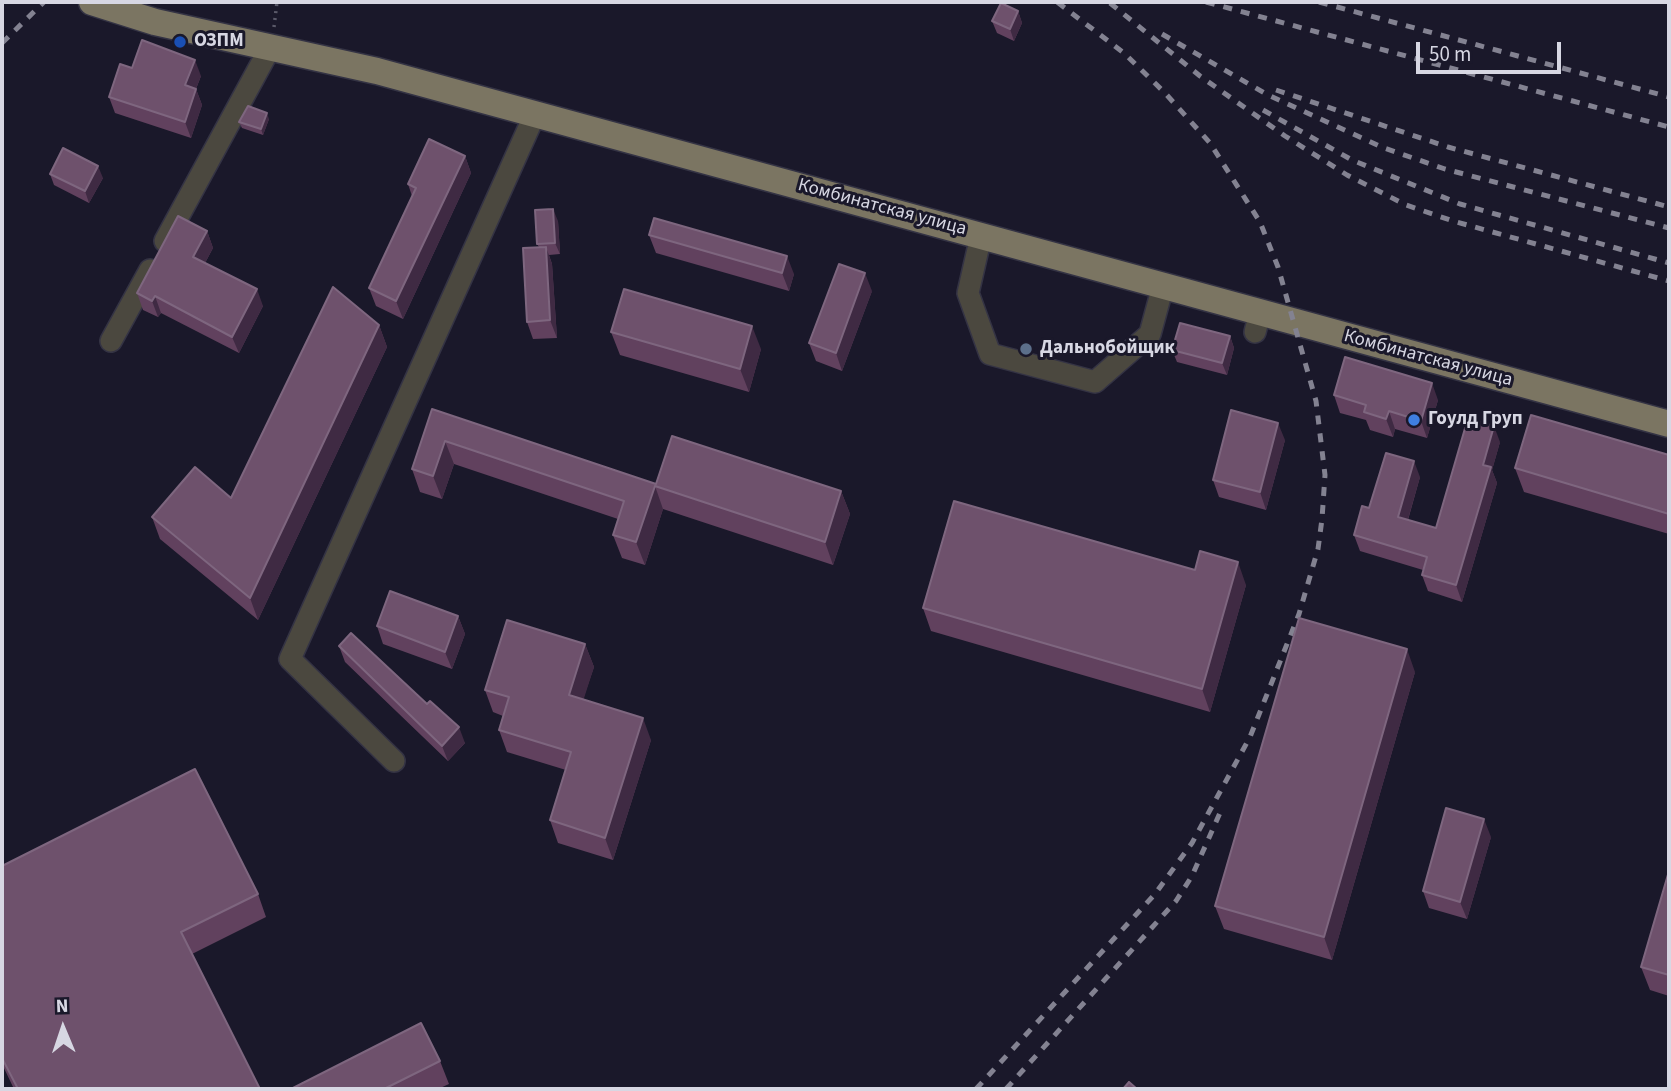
<!DOCTYPE html>
<meta charset="utf-8">
<style>
body{margin:0}
#map{position:relative;width:1671px;height:1091px;overflow:hidden;background:#1a182a;font-family:"Source Sans 3",sans-serif}
canvas{display:block}
.frame{position:absolute;inset:0;border:4px solid #d7d7e3;pointer-events:none}
.north{position:absolute;left:28px;top:993px;width:70px;height:70px;-webkit-text-stroke:5px #1a182a;paint-order:stroke;rotate:358deg;font-size:19px;font-weight:700;line-height:28px;text-align:center;color:#d7d7e3}
.north::after{content:'';display:block;margin:auto;width:24px;height:32px;background:#d7d7e3;clip-path:polygon(50% 0,100% 100%,50% 72%,0 100%)}
.scale{position:absolute;left:1416px;top:42px;width:145px;height:32px;box-sizing:border-box;border:4px solid #d7d7e3;border-top:0;padding-left:9px;font-size:21px;line-height:24px;white-space:nowrap;color:#d7d7e3;-webkit-text-stroke:5px #1a182a;paint-order:stroke}
</style>
<div id="map">
<canvas width="1671" height="1091"></canvas>
<div class="frame"></div>
<div class="north">N</div>
<div class="scale">50 m</div>
</div>
<script>
const context = document.querySelector('canvas').getContext('2d');
context.lineJoin = 'round';
const toPath = rows => new Path2D(rows.map(r => 'M' + r).join(''));
function strokePath(path, color, width, dash) { context.strokeStyle = color; context.lineWidth = width; context.lineCap = dash ? 'butt' : 'round'; context.setLineDash(dash || []); context.stroke(path); }
function paint(path, color) { context.fillStyle = color; context.fill(path, 'evenodd'); }
function drawText(font, color, halo, rows, align = 'center') {
  context.font = font + ' "Source Sans 3",sans-serif'; context.lineWidth = 6; context.setLineDash([]); context.textBaseline = 'middle'; context.strokeStyle = halo; context.fillStyle = color; for (const [text, x, y, turn = 0] of rows) {
    context.save(); context.translate(x, y); context.rotate((+turn || 0) * Math.PI / 180); context.textAlign = isNaN(turn) ? turn : align; if (halo) context.strokeText(text, 0, 0); context.fillText(text, 0, 0); context.restore();
  }
}
const path = toPath([
 [274,27,277,2]
]);
const minor = toPath([
 [981,236,968,293,990,354,1095,382,1150,334,1163,286],
 [165,241,271,46],
 [1255,332,1260,313],
 [111,341,150,270],
 [394,761,290,659,535,114]
]);
const major = toPath([
 [92,2,155,22,377,71,1669,424]
]);
const rail = toPath([
 [1206,2,1669,127],
 [1319,2,1669,97],
 [1110,3,1200,76,1285,136,1347,175,1406,205,1453,221,1669,281],
 [1162,34,1268,95,1384,148,1445,169,1669,228],
 [2,43,44,2],
 [1276,90,1448,147,1669,207],
 [1263,110,1352,160,1460,204,1669,263],
 [976,1089,1155,894,1192,843,1250,737,1299,614,1318,549,1322,519,1325,475,1316,401,1278,267,1260,222,1210,143,1165,93,1124,53,1057,2],
 [1006,1089,1176,901,1192,876,1223,806]
]);
const wall = toPath([
 [1018,11,1022,23,1014,41,997,33,992,21],
 [132,68,201,76,196,89,202,105,191,138,115,113,109,97],
 [269,119,263,135,242,128,239,122],
 [465,156,471,173,403,319,376,306,369,288,412,196,408,184],
 [50,174,103,178,89,203,54,185],
 [558,221,560,254,549,255,552,264,557,338,533,339,527,322,539,247,537,244],
 [207,231,213,248,205,263,263,306,239,353,161,313,158,317,143,310,137,293],
 [649,235,794,274,789,291,656,253],
 [872,291,842,371,816,361,809,343],
 [379,325,387,347,258,620,160,539,152,517,231,498],
 [611,332,761,349,749,392,620,355],
 [1230,336,1234,348,1227,375,1177,362,1172,350],
 [1334,395,1438,400,1427,438,1395,429,1393,437,1370,430,1366,420,1340,413],
 [432,409,656,484,841,491,850,514,833,565,663,509,645,565,622,558,613,535,618,519,454,464,442,499,420,492,412,469],
 [1285,440,1266,510,1219,497,1213,480],
 [1500,442,1492,470,1497,483,1462,602,1428,591,1422,575,1423,570,1360,551,1354,535,1369,508,1420,477,1408,520,1436,528],
 [1669,455,1669,534,1524,492,1515,468],
 [1195,570,1246,585,1210,712,931,631,923,608],
 [458,616,465,634,452,669,383,644,377,626],
 [585,644,594,667,583,699,651,740,613,860,558,843,550,820,566,770,507,752,499,730,503,716,493,712,485,690],
 [339,646,427,704,465,743,448,761,345,662],
 [1415,672,1332,960,1224,929,1215,906],
 [1491,837,1467,919,1429,908,1423,891],
 [2,866,258,894,266,917,192,954,260,1089,14,1089,2,1064],
 [1669,871,1669,996,1650,990,1641,967],
 [440,1061,449,1084,438,1089,291,1089]
]);
const shadedWall = toPath([
 [1018,11,1022,23,1014,41,1010,29],
 [195,60,201,76,191,101,185,85],
 [196,89,202,105,191,138,185,122],
 [267,113,269,119,263,135,261,129],
 [465,156,471,173,403,319,396,301],
 [98,166,103,178,89,203,85,191],
 [553,209,558,221,560,254,555,243],
 [207,231,213,248,199,274,193,257],
 [546,247,552,264,557,338,550,320],
 [787,256,794,274,789,291,782,273],
 [865,273,872,291,842,371,836,353],
 [257,289,263,306,239,353,232,337],
 [155,296,161,313,158,317,152,301],
 [379,325,387,347,258,620,250,598],
 [752,326,761,349,749,392,740,369],
 [1230,336,1234,348,1227,375,1222,363],
 [1432,383,1438,400,1427,438,1421,421],
 [1389,411,1395,429,1393,437,1386,419],
 [1278,423,1285,440,1266,510,1260,492],
 [1494,426,1500,442,1492,470,1497,483,1462,602,1456,585,1483,465],
 [445,441,454,464,442,499,433,476],
 [1414,461,1420,477,1404,533,1398,517],
 [655,486,663,509,645,565,636,542],
 [841,491,850,514,833,565,825,542],
 [1238,562,1246,585,1210,712,1202,689],
 [458,616,465,634,452,669,445,652],
 [585,644,594,667,578,717,569,695],
 [1407,649,1415,672,1332,960,1324,937],
 [643,718,651,740,613,860,605,838],
 [459,727,465,743,448,761,442,746],
 [1484,819,1491,837,1467,919,1460,902]
]);
const building = toPath([
 [1001,3,1018,11,1010,29,992,21,1001,3],
 [142,40,195,60,185,85,196,89,185,122,109,97,120,64,132,68,142,40],
 [248,106,267,113,261,129,239,122,248,106],
 [429,139,465,156,396,301,369,288,416,188,408,184,429,139],
 [63,148,98,166,85,191,50,174,63,148],
 [553,209,555,243,537,244,535,210,553,209],
 [178,216,207,231,193,257,257,289,232,337,155,296,152,301,137,293,178,216],
 [654,218,787,256,782,273,649,235,654,218],
 [546,247,550,320,527,322,523,248,546,247],
 [839,264,865,273,836,353,809,343,839,264],
 [333,287,379,325,250,598,152,517,195,467,231,498,333,287],
 [624,289,752,326,740,369,611,332,624,289],
 [1180,323,1230,336,1222,363,1172,350,1180,323],
 [1345,357,1432,383,1421,421,1389,411,1386,419,1364,412,1366,405,1334,395,1345,357],
 [432,409,656,484,672,436,841,491,825,542,655,486,636,542,613,535,624,501,445,441,433,476,412,469,432,409],
 [1231,410,1278,423,1260,492,1213,480,1231,410],
 [1531,415,1669,455,1669,514,1515,468,1531,415],
 [1468,418,1494,426,1483,465,1491,467,1456,585,1422,575,1427,557,1354,535,1362,506,1369,508,1386,453,1414,461,1398,517,1436,528,1468,418],
 [954,501,1195,570,1200,551,1238,562,1202,689,923,608,954,501],
 [390,591,458,616,445,652,377,626,390,591],
 [1299,618,1407,649,1324,937,1215,906,1299,618],
 [507,620,585,644,569,695,643,718,605,838,550,820,571,752,499,730,509,697,485,690,507,620],
 [351,633,427,704,430,701,459,727,442,746,339,646,351,633],
 [195,769,258,894,181,932,260,1089,18,1089,2,1058,2,866,195,769],
 [1446,808,1484,819,1460,902,1423,891,1446,808],
 [1669,871,1669,975,1641,967,1669,871],
 [421,1023,440,1061,384,1089,291,1089,421,1023],
 [1129,1082,1137,1089,1123,1089,1129,1082]
]);
const markers = [
 [180,42,7,"#1a4fb4"],
 [1026,349,7,"#5c6f8a"],
 [1414,420,7,"#3f7fe0"]
];
const poiNames = [
 ["ОЗПМ",194,42],
 ["Дальнобойщик",1040,349],
 ["Гоулд Груп",1428,420]
];
const streetNames = [
 ["Комбинатская улица",882,208,15],
 ["Комбинатская улица",1428,359,15]
];
strokePath(minor, '#343344', 24);
strokePath(major, '#343344', 29);
strokePath(path, '#5b5a6a', 3.5, [2, 5]);
strokePath(minor, '#4b483f', 21);
strokePath(major, '#7b7562', 26);
strokePath(rail, '#838291', 5, [9, 9]);
paint(wall, '#61415e');
paint(shadedWall, '#3f2a43');
paint(building, '#6e516c');
strokePath(building, '#7e667f', 2);
for (const [x, y, r, color] of markers) { const dot = new Path2D(); dot.arc(x, y, r, 0, 2 * Math.PI); context.fillStyle = color; context.fill(dot); strokePath(dot, '#1a182a', 2.5); }
drawText('bold 19px', '#d7d7e3', '#1a182a', poiNames, 'left');
drawText('19px', '#d7d7e3', '#1a182a', streetNames);
</script>
